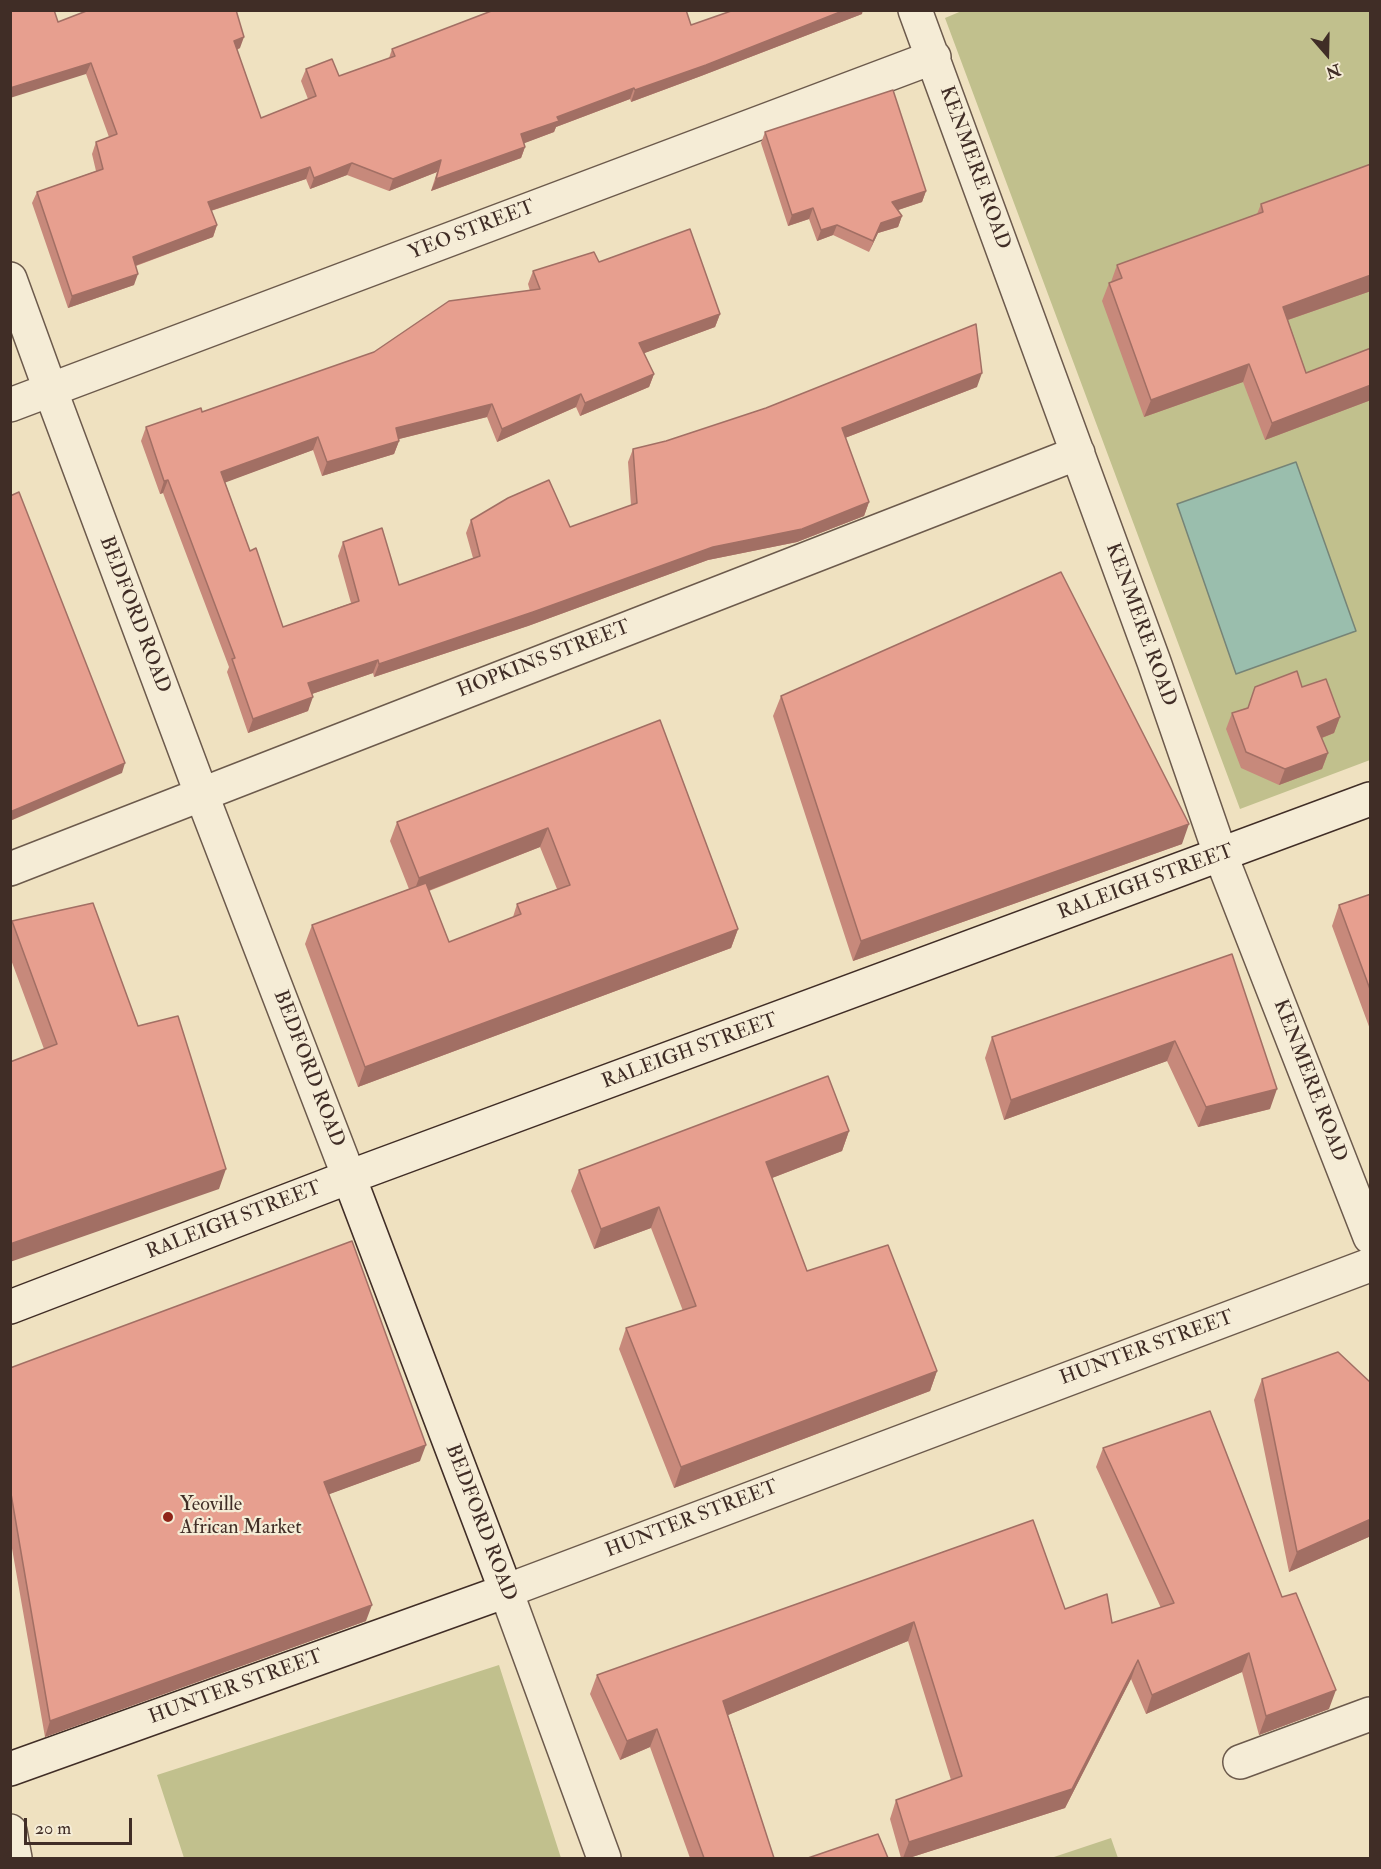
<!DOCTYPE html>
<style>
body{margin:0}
#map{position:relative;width:1381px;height:1869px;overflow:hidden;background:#efe1c0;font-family:"IM FELL Double Pica",serif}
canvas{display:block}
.frame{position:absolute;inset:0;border:12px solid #402d26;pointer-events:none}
.north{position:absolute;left:1297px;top:24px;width:60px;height:60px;-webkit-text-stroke:4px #f5ecd6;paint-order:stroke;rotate:160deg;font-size:16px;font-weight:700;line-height:24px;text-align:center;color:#402d26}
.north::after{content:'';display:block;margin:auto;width:21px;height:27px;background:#402d26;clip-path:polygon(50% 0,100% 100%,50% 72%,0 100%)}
.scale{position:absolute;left:24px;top:1818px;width:108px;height:27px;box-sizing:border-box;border:3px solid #402d26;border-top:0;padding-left:8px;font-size:18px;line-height:21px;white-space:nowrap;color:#402d26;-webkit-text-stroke:4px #f5ecd6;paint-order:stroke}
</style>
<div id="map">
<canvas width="1381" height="1869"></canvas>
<div class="frame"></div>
<div class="north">N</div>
<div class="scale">20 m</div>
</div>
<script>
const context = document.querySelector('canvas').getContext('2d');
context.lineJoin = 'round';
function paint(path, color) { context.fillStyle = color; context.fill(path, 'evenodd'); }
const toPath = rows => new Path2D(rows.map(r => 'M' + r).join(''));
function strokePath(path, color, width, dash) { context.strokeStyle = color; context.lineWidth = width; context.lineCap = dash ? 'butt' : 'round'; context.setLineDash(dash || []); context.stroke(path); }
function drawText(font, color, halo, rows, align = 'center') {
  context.font = font + ' "IM FELL Double Pica",serif'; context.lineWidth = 4.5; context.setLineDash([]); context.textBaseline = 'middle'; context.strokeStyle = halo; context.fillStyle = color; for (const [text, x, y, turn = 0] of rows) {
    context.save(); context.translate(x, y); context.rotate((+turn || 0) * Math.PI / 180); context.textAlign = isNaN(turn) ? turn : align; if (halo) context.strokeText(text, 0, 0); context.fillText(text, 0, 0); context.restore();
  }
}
const green = toPath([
 [964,10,1370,11,1370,760,1240,809,945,18],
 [499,1665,561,1858,184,1858,157,1775],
 [1111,1838,1118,1858,1051,1858]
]);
const water = toPath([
 [1296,462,1356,631,1236,674,1177,504,1296,462]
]);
const minor = toPath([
 [915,10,1154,662,1221,856,1370,1237],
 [10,279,50,389,201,793,349,1177],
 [10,405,934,57],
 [10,869,1078,453],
 [1240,1762,1370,1714],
 [10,1831,15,1858],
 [604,1858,506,1591,1370,1265]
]);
const secondary = toPath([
 [10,1307,349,1177,1370,799],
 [10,1769,506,1591,349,1177]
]);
const wall = toPath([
 [237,12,240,48,237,50,261,118,308,99,301,81,306,69,339,76,389,58,392,49,691,25,862,14,701,76,631,102,630,99,556,127,554,132,524,143,525,147,521,158,431,191,437,172,389,191,347,175,310,189,306,179,211,211,217,225,213,237,136,266,134,285,68,308,32,203,37,192,96,171,92,154,96,142,109,137,86,74,58,22],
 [765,132,926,191,922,202,898,210,902,216,898,227,878,233,869,252,833,235,817,241,809,219,788,226,761,143],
 [1261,204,1371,291,1288,320,1306,373,1371,348,1371,400,1265,440,1243,382,1144,417,1102,301,1109,283,1111,282,1117,265,1257,214],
 [599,262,720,314,715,327,644,353,654,374,649,387,580,416,576,407,497,442,487,417,399,439,399,441,394,454,322,476,313,450,225,482,250,551,283,627,351,603,338,556,343,542,399,585,473,558,466,533,471,520,570,527,631,505,628,462,633,449,977,387,845,438,869,502,864,516,797,542,708,560,528,626,374,677,373,673,312,694,308,711,248,733,227,672,229,667,163,493,160,494,141,441,146,427,202,412,374,352,530,291,528,284,533,271],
 [1302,687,1340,717,1334,733,1322,738,1328,753,1322,769,1279,785,1241,768,1226,729,1232,713],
 [781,696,1182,844,853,961,773,716],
 [660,720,738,929,731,948,358,1087,305,944,312,925,409,889,390,841,397,822],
 [540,847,557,889,517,904,513,917,449,942,429,891],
 [1371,894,1371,1032,1332,926,1339,905],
 [12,921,138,1026,219,1189,44,1049,10,957,10,926],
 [1232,954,1270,1109,1198,1127,1167,1061,1004,1120,985,1058,992,1037],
 [849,1131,842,1151,772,1178,807,1271,937,1371,930,1391,674,1488,619,1349,626,1328,683,1311,651,1228,594,1249,571,1191,579,1170],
 [10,1368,420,1461,329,1494,366,1621,45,1737,10,1537],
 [1262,1379,1371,1383,1371,1536,1289,1572,1254,1400],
 [1103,1448,1282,1597,1329,1709,1259,1735,1242,1672,1146,1714,1131,1679,1065,1808,909,1858,901,1858,890,1819,896,1800,951,1780,908,1641,728,1715,774,1858,690,1858,650,1747,620,1760,590,1694,597,1675,1033,1520,1065,1609,1112,1623,1161,1608,1096,1467]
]);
const shadedWall = toPath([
 [845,10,863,10,862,14,701,76,631,102,635,90],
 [244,37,240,48,229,52,234,41],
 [91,63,86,74,10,98,10,88],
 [634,88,630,99,556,127,554,132,517,146,521,134,557,117],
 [525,147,521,158,431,191,436,179],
 [441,160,437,172,389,191,393,179],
 [352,163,347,175,310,189,314,178],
 [310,167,306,179,204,213,208,202],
 [926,191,922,202,889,213,892,202],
 [813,208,809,219,788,226,792,215],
 [902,216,898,227,878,233,869,252,881,223],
 [217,225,213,237,129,268,133,257],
 [837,225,833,235,817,241,821,230],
 [138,274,134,285,68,308,72,296],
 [1371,275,1371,291,1276,324,1283,307],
 [720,314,715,327,634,357,639,343],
 [1249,364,1243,382,1144,417,1151,400],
 [982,373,977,387,837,441,842,428],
 [654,374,649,387,580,416,585,403],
 [1371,385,1371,400,1265,440,1272,423],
 [581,394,576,407,497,442,502,429],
 [492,404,487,417,391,441,396,428],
 [318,437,313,450,216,486,221,472],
 [399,441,394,454,322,476,327,462],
 [168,480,163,493,160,494,164,481],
 [869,502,864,516,797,542,708,560,528,626,374,677,379,664,713,547],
 [378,660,373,673,303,697,308,683],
 [313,697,308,711,248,733,253,719],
 [1340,717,1334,733,1311,742,1317,727],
 [1328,753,1322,769,1279,785,1285,769],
 [125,763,122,773,10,821,10,812],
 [1189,824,1182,844,853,961,861,941],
 [548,828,540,847,412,897,419,878],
 [738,929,731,948,358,1087,365,1067],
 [1175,1041,1167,1061,1004,1120,1011,1100],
 [1277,1089,1270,1109,1198,1127,1206,1107],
 [849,1131,842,1151,759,1183,766,1162],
 [226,1169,219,1189,10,1262,10,1244],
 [659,1207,651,1228,594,1249,601,1229],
 [937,1371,930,1391,674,1488,681,1467],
 [426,1445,420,1461,319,1498,324,1482],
 [1371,1519,1371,1536,1289,1572,1297,1552],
 [372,1605,366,1621,45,1737,50,1721],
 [914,1622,908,1641,716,1720,723,1701],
 [1249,1653,1242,1672,1146,1714,1152,1695],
 [1138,1660,1131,1679,1065,1808,909,1858,903,1858,909,1842],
 [1336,1690,1329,1709,1259,1735,1266,1716],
 [657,1729,650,1747,620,1760,627,1741]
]);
const building = toPath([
 [10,10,54,10,58,22,89,10,236,10,244,37,234,41,261,118,316,96,306,69,332,59,339,76,395,56,392,49,494,10,686,10,691,25,734,10,845,10,706,65,635,90,634,88,557,117,559,121,521,134,525,147,436,179,441,160,393,179,352,163,314,178,310,167,208,202,217,225,133,257,138,274,72,296,37,192,103,169,96,142,117,134,91,63,10,88,10,10],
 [893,90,926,191,892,202,902,216,881,223,873,241,837,225,821,230,813,208,792,215,765,132,893,90],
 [1371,164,1371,275,1283,307,1306,373,1371,348,1371,385,1272,423,1249,364,1151,400,1109,283,1122,278,1117,265,1263,212,1261,204,1371,164],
 [690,229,720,314,639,343,654,374,585,403,581,394,502,429,492,404,396,428,399,441,327,462,318,437,221,472,250,551,256,548,283,627,359,601,343,542,382,528,399,585,480,556,471,520,508,498,549,480,570,527,637,503,633,449,666,441,766,408,976,324,982,373,842,428,869,502,802,529,713,547,533,612,379,664,378,660,308,683,313,697,253,719,232,659,235,658,168,480,164,481,146,427,201,408,202,412,374,352,449,301,540,289,533,271,594,252,599,262,690,229],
 [19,492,125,763,10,812,10,496,19,492],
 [1061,572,1189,824,861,941,781,696,1061,572],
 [1297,671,1302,687,1326,679,1340,717,1317,727,1328,753,1285,769,1246,752,1232,713,1248,708,1255,687,1297,671],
 [660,720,738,929,365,1067,312,925,426,883,449,942,521,914,517,904,570,885,548,828,419,878,397,822,660,720],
 [1371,894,1371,992,1339,905,1371,894],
 [93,903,138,1026,178,1016,226,1169,10,1244,10,1062,57,1044,12,921,93,903],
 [1232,954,1277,1089,1206,1107,1175,1041,1011,1100,992,1037,1232,954],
 [828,1076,849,1131,766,1162,807,1271,888,1245,937,1371,681,1467,626,1328,696,1306,659,1207,601,1229,579,1170,828,1076],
 [352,1241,426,1445,324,1482,372,1605,50,1721,10,1488,10,1368,352,1241],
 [1338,1352,1371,1383,1371,1519,1297,1552,1262,1379,1338,1352],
 [1210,1411,1282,1597,1296,1593,1336,1690,1266,1716,1249,1653,1152,1695,1138,1660,1072,1789,909,1842,896,1800,962,1776,914,1622,723,1701,774,1858,704,1858,657,1729,627,1741,597,1675,1033,1520,1065,1609,1107,1594,1112,1623,1174,1603,1103,1448,1210,1411],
 [878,1834,888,1858,808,1858,878,1834]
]);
const markers = [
 [168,1517,6,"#8f2418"]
];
const streetNames = [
 ["KENMERE ROAD",974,168,70],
 ["YEO STREET",472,231,-21],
 ["BEDFORD ROAD",134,615,69],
 ["KENMERE ROAD",1140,625,70],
 ["HOPKINS STREET",544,660,-21],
 ["RALEIGH STREET",1146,883,-20],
 ["RALEIGH STREET",690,1052,-20],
 ["BEDFORD ROAD",308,1069,69],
 ["KENMERE ROAD",1309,1081,69],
 ["RALEIGH STREET",234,1221,-21],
 ["HUNTER STREET",1147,1349,-20],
 ["HUNTER STREET",692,1520,-21],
 ["BEDFORD ROAD",480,1523,69],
 ["HUNTER STREET",236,1688,-20]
];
const poiNames = [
 ["Yeoville",180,1506],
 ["African Market",180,1529]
];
paint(green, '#c1c08d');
paint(water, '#9abead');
strokePath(water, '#768477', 1.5);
strokePath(minor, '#6c5a4c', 36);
strokePath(secondary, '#402d26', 36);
strokePath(minor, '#f5ecd6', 33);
strokePath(secondary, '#f5ecd6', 33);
paint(wall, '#c7897b');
paint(shadedWall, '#a26f64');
paint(building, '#e79f8f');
strokePath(building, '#a26f64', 1.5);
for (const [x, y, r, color] of markers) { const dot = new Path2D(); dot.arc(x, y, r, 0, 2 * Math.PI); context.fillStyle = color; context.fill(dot); strokePath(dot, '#f5ecd6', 2); }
drawText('20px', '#402d26', '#f5ecd6', streetNames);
drawText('20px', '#402d26', '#f5ecd6', poiNames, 'left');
</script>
